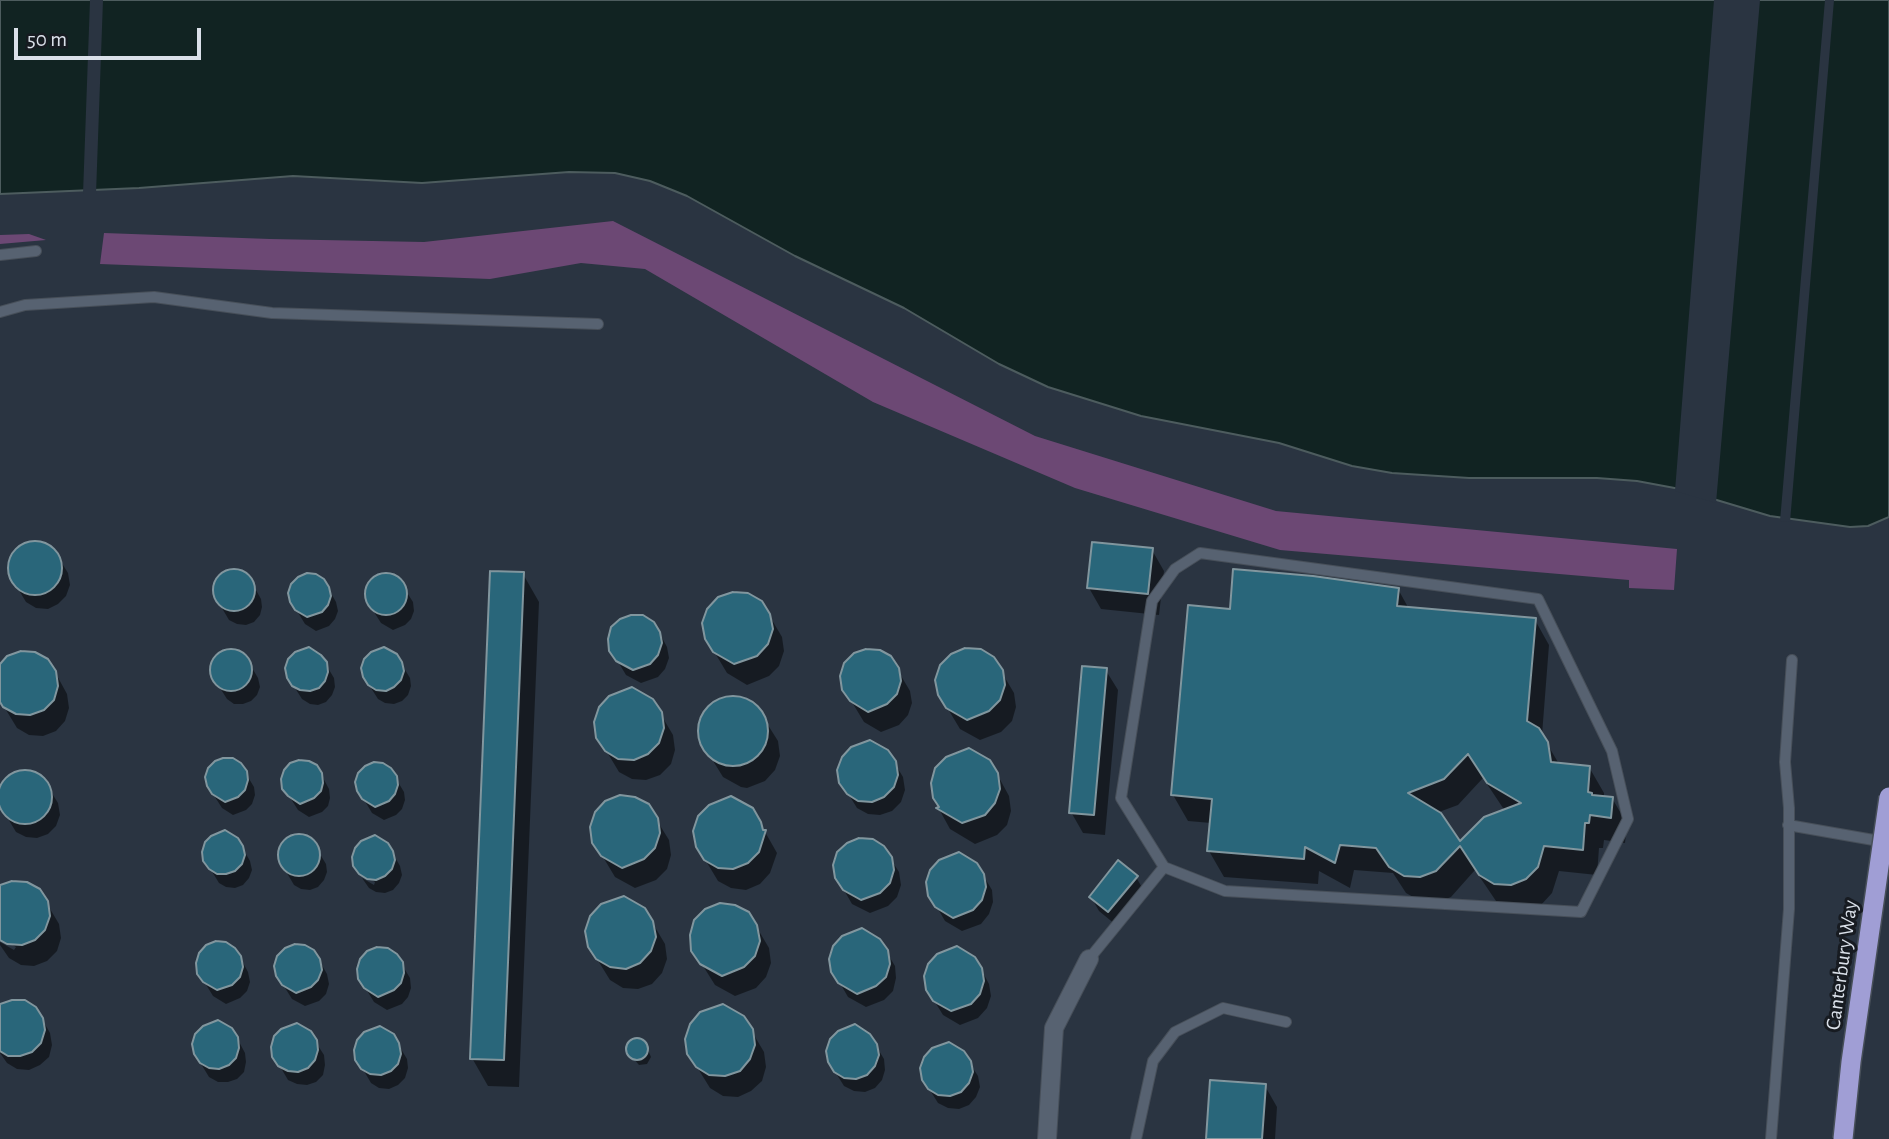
<!DOCTYPE html>
<style>
body{margin:0}
#map{position:relative;width:1889px;height:1139px;overflow:hidden;background:#2a3441;font-family:"Alegreya Sans",sans-serif}
canvas{display:block}
.scale{position:absolute;left:14px;top:28px;width:187px;height:32px;box-sizing:border-box;border:4px solid #dae0e9;border-top:0;padding-left:9px;font-size:21px;line-height:24px;white-space:nowrap;color:#dae0e9;-webkit-text-stroke:5px #171b21;paint-order:stroke}
</style>
<div id="map">
<canvas width="1889" height="1139"></canvas>
<div class="scale">50 m</div>
</div>
<script>
const context = document.querySelector('canvas').getContext('2d');
context.lineJoin = 'round';
function paint(path, color) { context.fillStyle = color; context.fill(path, 'evenodd'); }
const toPath = rows => new Path2D(rows.map(r => 'M' + r).join(''));
function strokePath(path, color, width, dash) { context.strokeStyle = color; context.lineWidth = width; context.lineCap = dash ? 'butt' : 'round'; context.setLineDash(dash || []); context.stroke(path); }
function drawText(font, color, halo, rows, align = 'center') {
  context.font = font + ' "Alegreya Sans",sans-serif'; context.lineWidth = 6; context.setLineDash([]); context.textBaseline = 'middle'; context.strokeStyle = halo; context.fillStyle = color; for (const [text, x, y, turn = 0] of rows) {
    context.save(); context.translate(x, y); context.rotate((+turn || 0) * Math.PI / 180); context.textAlign = isNaN(turn) ? turn : align; if (halo) context.strokeText(text, 0, 0); context.fillText(text, 0, 0); context.restore();
  }
}
const green = toPath([
 [613,221,1035,436,1276,511,1677,549,1674,590,1629,588,1629,580,1280,550,1075,488,873,402,645,269,581,263,490,279,100,264,104,233,270,239,424,242],
 [29,234,46,240,0,244,0,235]
]);
const water = toPath([
 [0,0,1889,0,1889,517,1868,526,1850,527,1770,516,1680,489,1637,481,1597,478,1469,478,1392,473,1352,466,1279,443,1141,416,1048,387,999,364,904,308,795,256,687,196,650,181,615,173,569,172,422,183,293,176,139,188,0,194,0,0]
]);
const pier = toPath([
 [90,0,103,0,96,194,83,194],
 [1714,0,1760,0,1716,503,1675,491],
 [1825,0,1834,0,1790,522,1780,521]
]);
const shadow = toPath([
 [32,542,43,543,53,549,68,573,70,585,66,596,58,604,48,609,36,608,26,602,11,577,9,565,13,554,21,546],
 [1152,550,1164,571,1159,615,1101,609,1089,588],
 [231,571,240,572,248,576,261,599,262,607,260,615,254,622,246,625,237,624,229,620,216,598,215,589,217,581,223,574],
 [523,574,539,602,519,1087,488,1086,472,1058],
 [383,575,392,575,399,580,413,602,414,611,411,619,405,625,393,630,381,623,367,601,366,592,369,584,375,578],
 [328,588,336,602,338,611,335,619,329,626,316,631,305,624,291,601],
 [1398,589,1409,609,1535,620,1549,645,1542,735,1559,764,1589,767,1604,793,1604,798,1612,798,1627,824,1625,843,1604,840,1603,848,1599,848,1597,875,1559,871,1552,893,1541,905,1526,910,1510,909,1496,901,1475,870,1451,897,1436,903,1420,901,1406,893,1393,873,1354,870,1350,888,1319,871,1318,884,1224,877,1209,851,1211,823,1188,821,1173,795,1231,611],
 [1483,778,1505,811,1460,844,1439,812,1458,805],
 [769,615,782,637,784,651,779,666,769,676,747,685,727,673,706,638],
 [659,632,667,647,669,658,665,669,658,677,641,683,626,675,611,650],
 [229,651,237,651,245,656,258,678,260,687,257,695,251,701,243,704,234,704,227,699,213,677,212,668,215,660,221,654],
 [325,663,334,678,335,687,332,695,326,702,318,705,310,704,302,699,288,677],
 [401,663,410,678,411,686,408,695,402,701,394,704,385,703,378,699,364,677],
 [0,667,55,672,67,694,69,708,65,721,56,731,43,736,29,735,17,728,0,700],
 [897,669,910,691,912,703,908,715,899,725,881,732,864,722,844,689],
 [1105,669,1118,690,1105,835,1083,833,1071,812],
 [1001,671,1014,693,1016,707,1012,721,1001,732,980,740,960,729,939,694],
 [729,697,743,699,756,706,778,741,780,756,775,770,765,781,747,788,741,787,723,777,702,743,700,728,705,714,715,703],
 [660,713,673,735,675,750,671,764,660,775,646,780,632,779,619,772,598,737],
 [894,762,903,777,905,790,901,802,892,811,880,815,868,814,857,808,841,782],
 [21,772,33,773,43,779,58,803,60,815,56,826,48,834,37,838,26,837,16,832,1,807,0,792,2,784,10,776],
 [245,772,254,787,255,795,252,804,246,810,233,815,222,808,208,786],
 [321,774,329,789,330,798,328,806,322,812,309,817,298,810,284,788],
 [997,774,1009,796,1011,811,1007,825,997,835,975,844,950,829,939,809],
 [395,777,404,792,405,800,402,809,396,815,384,820,372,813,359,791],
 [656,819,669,840,671,855,667,869,656,880,635,888,615,877,594,842],
 [760,823,777,853,770,873,760,884,746,890,731,888,718,881,697,846],
 [300,835,312,841,326,864,327,872,324,880,318,887,310,890,301,889,294,885,281,863,279,854,282,846,288,839],
 [242,847,250,861,252,870,249,878,243,885,235,888,226,887,219,883,205,860],
 [392,852,400,866,402,875,399,883,393,890,385,893,376,892,369,888,362,878,374,885,375,882,360,872],
 [890,858,899,872,901,885,897,897,888,906,870,913,852,904,837,878],
 [983,875,992,890,993,902,989,914,981,924,962,931,945,921,930,895],
 [1136,877,1144,891,1116,925,1099,911,1091,897],
 [0,887,46,902,59,924,61,938,57,951,47,961,34,966,21,965,9,958,0,945,0,942,14,950,16,947,0,938],
 [652,922,665,944,667,959,662,973,652,984,638,989,623,988,610,980,589,946],
 [756,926,769,948,771,963,766,977,756,988,735,996,715,985,693,950],
 [886,951,895,966,896,978,893,991,884,1000,866,1007,848,997,833,971],
 [240,957,248,972,250,982,247,991,240,998,226,1004,213,996,199,973],
 [319,960,327,974,329,984,326,994,319,1001,305,1006,292,999,277,975],
 [401,963,410,978,411,988,408,997,402,1004,387,1010,374,1002,360,979],
 [981,969,989,984,991,996,987,1008,978,1018,960,1025,943,1015,927,989],
 [0,1007,42,1019,50,1033,52,1045,49,1057,40,1065,29,1070,17,1069,7,1063,0,1053],
 [751,1030,764,1052,766,1067,762,1081,751,1091,738,1097,723,1096,710,1088,689,1054],
 [237,1038,245,1053,246,1062,244,1072,237,1079,228,1082,218,1082,209,1077,195,1054],
 [640,1039,644,1041,651,1057,647,1064,639,1065,628,1052,629,1044],
 [315,1041,324,1055,325,1065,323,1075,316,1082,307,1085,297,1084,288,1080,274,1056],
 [398,1044,407,1059,408,1068,405,1078,398,1085,389,1089,379,1088,371,1083,357,1059],
 [875,1044,884,1059,885,1070,882,1080,875,1088,865,1092,854,1091,844,1086,829,1062],
 [969,1062,978,1076,980,1087,976,1097,969,1105,959,1109,948,1108,938,1103,923,1079],
 [1265,1086,1277,1107,1275,1139,1208,1139]
]);
const building = toPath([
 '8 568a27 27 0 1 1 54 0a27 27 0 1 1-54 0Z',
 [1092,542,1153,548,1148,594,1087,588,1092,542],
 [1233,569,1313,576,1399,588,1397,606,1536,618,1527,721,1539,728,1548,742,1551,762,1590,766,1588,792,1592,793,1592,795,1613,797,1611,818,1590,815,1589,823,1585,823,1583,850,1544,846,1538,867,1526,879,1511,885,1494,884,1479,875,1460,846,1436,871,1420,877,1404,876,1389,867,1376,848,1340,845,1335,863,1305,847,1304,859,1207,851,1212,799,1171,795,1188,605,1230,609,1233,569],
 [1468,754,1487,783,1521,803,1484,817,1460,841,1441,813,1408,793,1444,779,1468,754],
 '213 590a21 21 0 1 1 42 0a21 21 0 1 1-42 0Z',
 [490,571,524,572,504,1060,470,1059,490,571],
 [307,573,316,574,324,579,329,587,331,596,328,605,322,612,307,617,295,610,290,602,288,593,291,584,298,577,307,573],
 '365 594a21 21 0 1 1 42 0a21 21 0 1 1-42 0Z',
 [733,592,748,593,762,601,770,614,773,629,768,644,757,656,734,664,713,652,705,639,702,623,707,609,718,597,733,592],
 [631,615,643,615,654,622,660,632,662,643,658,655,650,664,633,670,616,661,609,651,608,639,611,627,620,619,631,615],
 [309,647,321,655,327,662,328,672,325,681,319,688,310,691,300,690,292,686,287,678,285,668,288,659,295,652,309,647],
 [384,647,397,654,402,662,404,671,401,680,394,687,386,691,376,690,368,685,363,677,361,668,364,659,371,652,384,647],
 [965,648,981,649,994,657,1003,670,1005,685,1000,700,989,711,967,720,946,708,938,695,935,680,940,665,951,654,965,648],
 [866,649,880,650,891,656,899,668,901,681,897,694,887,704,868,712,850,701,842,690,840,676,844,663,854,653,866,649],
 '210 670a21 21 0 1 1 42 0a21 21 0 1 1-42 0Z',
 [21,651,35,652,48,659,56,671,58,686,54,700,44,710,30,715,16,714,3,707,0,702,0,664,7,656,21,651],
 [1082,666,1107,668,1094,815,1069,813,1082,666],
 [632,687,653,699,662,712,664,728,659,743,648,754,634,760,618,759,605,751,596,738,594,722,599,707,609,696,632,687],
 '698 731a35 35 0 1 1 70 0a35 35 0 1 1-70 0Z',
 [870,740,888,750,896,761,898,775,894,787,884,797,872,802,858,801,847,794,839,783,837,770,842,757,851,747,870,740],
 [969,748,990,760,998,773,1000,789,995,803,985,815,962,823,936,808,939,807,933,798,931,783,935,768,946,757,969,748],
 [223,758,233,758,241,763,247,771,248,780,245,790,238,797,225,802,212,794,207,786,205,777,208,768,215,761,223,758],
 [299,760,309,761,317,765,322,773,323,783,321,791,314,798,300,804,288,796,282,789,281,779,284,770,290,763,299,760],
 [374,762,383,763,391,768,397,776,398,785,395,794,389,801,375,807,362,799,357,791,355,782,358,773,365,766,374,762],
 '-2 797a27 27 0 1 1 54 0a27 27 0 1 1-54 0Z',
 [620,795,635,797,649,804,658,818,660,833,655,848,644,859,622,868,601,856,592,843,590,827,595,812,605,801,620,795],
 [731,796,753,808,761,822,763,830,766,830,759,852,748,863,733,869,718,868,704,860,696,847,693,831,698,816,709,805,731,796],
 [225,830,238,838,243,846,245,855,242,864,235,871,226,874,217,874,209,869,203,861,202,852,205,842,211,836,225,830],
 '278 855a21 21 0 1 1 42 0a21 21 0 1 1-42 0Z',
 [375,835,388,843,393,851,395,860,392,869,385,876,376,880,367,879,359,874,353,866,352,857,355,848,361,841,375,835],
 [859,838,873,839,884,846,892,857,894,870,890,883,880,893,861,900,843,890,835,878,833,865,837,852,847,843,859,838],
 [959,852,977,863,984,874,986,887,982,900,973,910,953,918,935,907,928,896,926,882,930,870,939,860,959,852],
 [1118,860,1138,876,1108,912,1089,897,1118,860],
 [12,881,27,882,40,889,48,901,50,916,45,930,35,940,22,945,7,944,0,940,0,885,12,881],
 [624,896,645,908,653,921,656,937,651,951,640,963,626,969,610,967,596,959,588,947,585,931,590,916,601,904,624,896],
 [720,903,735,905,749,912,757,925,760,941,755,956,744,967,722,976,700,964,691,951,690,935,694,920,705,909,720,903],
 [862,928,880,939,888,950,890,964,886,977,876,986,857,994,838,983,831,972,829,959,833,946,842,936,862,928],
 [216,941,226,942,235,948,241,956,243,967,240,977,232,985,217,990,203,982,197,974,196,963,199,953,206,945,216,941],
 [295,944,305,945,314,950,320,959,322,970,318,980,311,987,296,993,282,985,276,976,274,966,277,956,285,948,295,944],
 [957,946,975,957,982,968,984,981,980,994,971,1004,951,1011,933,1001,926,990,924,976,928,964,937,954,957,946],
 [377,947,388,948,397,954,403,962,404,973,401,983,394,990,378,997,364,988,358,979,357,969,360,959,367,951,377,947],
 [12,1000,25,1000,36,1007,43,1018,45,1030,41,1043,32,1052,20,1056,8,1056,0,1051,0,1004,12,1000],
 [723,1004,744,1016,753,1029,755,1045,750,1059,740,1071,725,1076,709,1075,696,1067,687,1054,685,1039,690,1024,700,1012,723,1004],
 [218,1020,232,1028,238,1037,239,1048,236,1058,229,1065,219,1069,209,1068,200,1063,194,1054,192,1044,195,1034,203,1026,218,1020],
 [297,1023,311,1031,317,1040,318,1050,315,1060,308,1068,298,1072,288,1071,278,1066,272,1057,271,1047,274,1036,281,1029,297,1023],
 [855,1024,870,1034,877,1044,879,1055,875,1066,867,1075,856,1079,844,1078,834,1072,828,1062,826,1051,830,1039,838,1031,855,1024],
 [380,1026,394,1034,399,1043,401,1054,398,1064,391,1071,381,1075,370,1074,361,1069,355,1060,354,1050,357,1040,364,1032,380,1026],
 '626 1049a11 11 0 1 1 22 0a11 11 0 1 1-22 0Z',
 [949,1042,964,1051,971,1061,973,1072,969,1083,961,1092,950,1096,938,1095,928,1089,922,1080,920,1068,924,1057,932,1048,949,1042],
 [1210,1080,1266,1084,1262,1139,1206,1139,1210,1080]
]);
const service = toPath([
 [0,255,36,251],
 [0,312,25,305,154,297,272,313,598,324],
 [1788,825,1885,842],
 [1089,959,1164,867,1225,891,1581,912,1628,819,1612,751,1538,599,1200,553,1175,569,1152,601,1121,798,1164,867],
 [1136,1139,1153,1061,1175,1032,1223,1008,1286,1022],
 [1771,1139,1789,909,1789,808,1785,762,1792,660]
]);
const minor = toPath([
 [1047,1139,1054,1028,1089,959]
]);
const trunkBridge = toPath([
 [1843,1139,1851,1062,1889,797]
]);
const streetNames = [
 ["Canterbury Way",1842,965,-82]
];
paint(green, '#6c4874');
paint(water, '#112322');
strokePath(water, '#4d5c5e', 2);
paint(pier, '#2a3441');
paint(shadow, '#0007');
paint(building, '#29667a');
strokePath(building, '#81969e', 2);
strokePath(service, '#474f59', 12);
strokePath(minor, '#474f59', 20);
strokePath(service, '#576271', 10);
strokePath(minor, '#576271', 18);
strokePath(trunkBridge, '#474f59', 22, []);
strokePath(trunkBridge, '#a09ed5', 19);
drawText('21px', '#dae0e9', '#171b21', streetNames);
</script>
